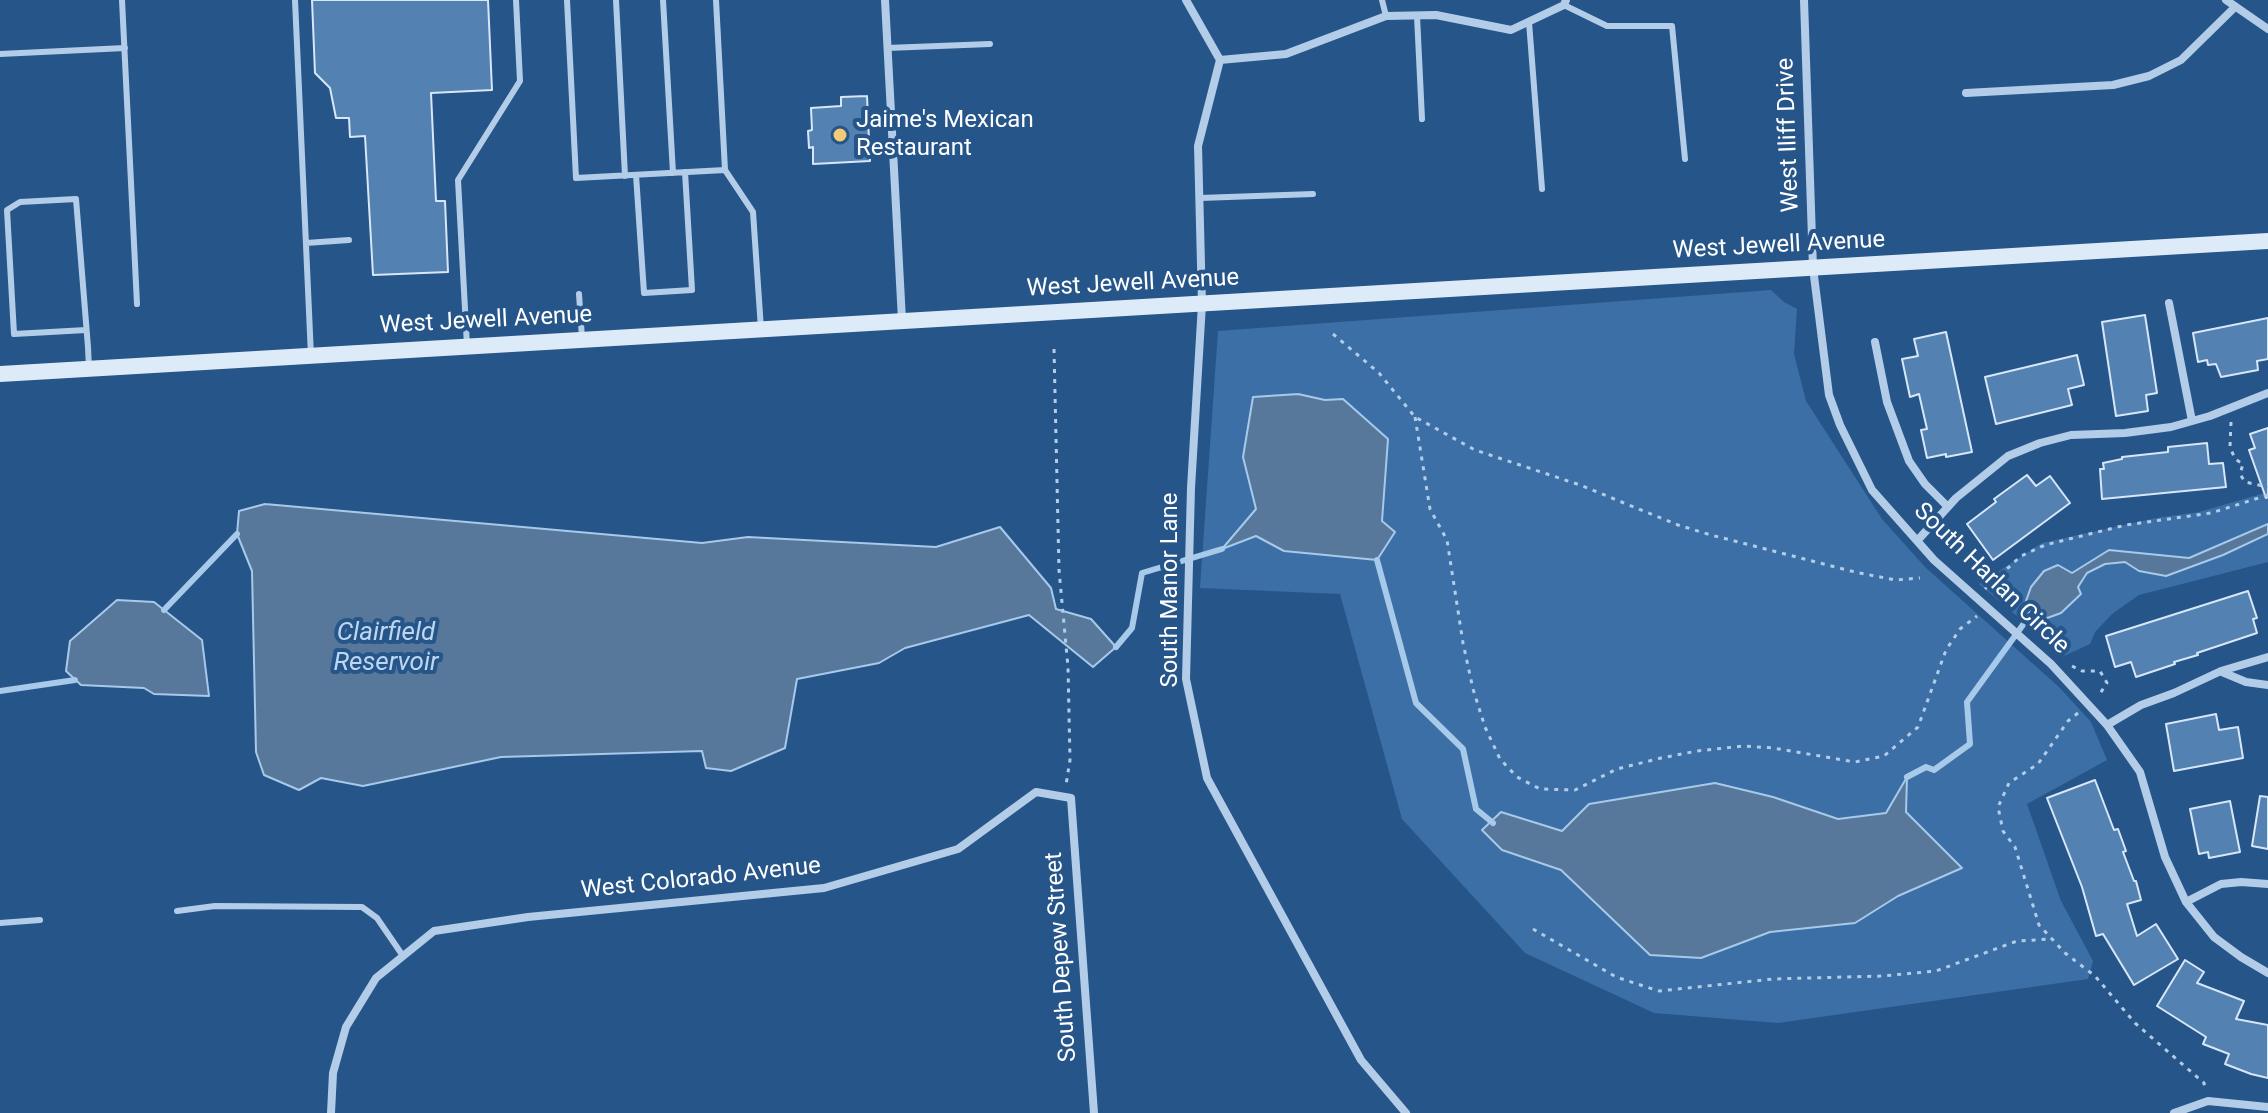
<!DOCTYPE html>
<style>
body{margin:0}
canvas{display:block;background:#265589}
</style>
<canvas width="2268" height="1113"></canvas>
<script>
const context = document.querySelector('canvas').getContext('2d');
context.lineJoin = 'round';
function paint(path, color) { context.fillStyle = color; context.fill(path, 'evenodd'); }
const toPath = rows => new Path2D(rows.map(r => 'M' + r).join(''));
function strokePath(path, color, width, dash) { context.strokeStyle = color; context.lineWidth = width; context.lineCap = dash ? 'butt' : 'round'; context.setLineDash(dash || []); context.stroke(path); }
function drawText(font, color, halo, rows, align = 'center') {
  context.font = font + ' Roboto,sans-serif'; context.lineWidth = 8; context.setLineDash([]); context.textBaseline = 'middle'; context.strokeStyle = halo; context.fillStyle = color; for (const [text, x, y, turn = 0] of rows) {
    context.save(); context.translate(x, y); context.rotate((+turn || 0) * Math.PI / 180); context.textAlign = isNaN(turn) ? turn : align; if (halo) context.strokeText(text, 0, 0); context.fillText(text, 0, 0); context.restore();
  }
}
const green = toPath([
 [1771,290,1784,302,1797,309,1794,354,1806,401,1882,519,1925,567,2060,688,2091,722,2107,760,2027,804,2061,901,2093,961,2088,979,1778,1023,1654,1013,1525,953,1402,819,1340,594,1200,588,1218,331],
 [2268,492,2268,562,2139,595,2112,614,2095,632,2090,644,2064,656,1979,584,2042,543,2156,518,2199,512]
]);
const water = toPath([
 [1298,394,1325,400,1343,399,1388,439,1382,521,1395,532,1377,560,1284,551,1256,536,1222,549,1256,509,1243,457,1253,397,1298,394],
 [265,504,702,543,748,537,936,547,1000,527,1051,588,1056,609,1091,619,1116,647,1093,667,1029,615,905,648,879,663,797,679,785,748,731,771,706,768,702,751,501,757,363,786,321,778,299,790,264,775,256,752,252,571,237,534,239,511,265,504],
 [2268,524,2268,534,2223,555,2166,576,2139,571,2125,562,2105,564,2087,573,2078,587,2081,594,2061,613,2039,621,2022,612,2031,587,2044,571,2058,565,2072,573,2109,550,2189,558,2268,524],
 [117,600,154,602,202,640,209,696,154,694,144,688,81,685,66,671,70,641,117,600],
 [1907,777,1906,812,1962,868,1898,896,1855,923,1770,932,1701,958,1650,955,1561,870,1502,850,1482,830,1501,812,1562,831,1589,804,1715,783,1773,797,1838,819,1886,813,1907,777]
]);
const stream = toPath([
 [1377,560,1416,703,1463,749,1476,809,1493,823],
 [164,610,237,534],
 [1116,647,1132,628,1142,573,1222,549],
 [0,691,75,680],
 [1907,777,1926,767,1934,770,1970,744,1967,702,2033,611]
]);
const building = toPath([
 [312,0,488,0,492,90,431,93,436,201,445,201,448,272,373,275,365,136,350,137,349,118,336,118,330,88,315,73,312,0],
 [867,96,870,161,813,164,813,147,809,148,808,131,812,130,811,108,841,106,841,97,867,96],
 [2145,315,2157,393,2146,395,2148,411,2116,416,2102,322,2145,315],
 [2268,318,2268,359,2257,361,2258,370,2221,377,2216,364,2208,365,2207,360,2198,362,2193,333,2268,318],
 [1946,332,1972,452,1946,457,1946,454,1927,458,1921,430,1927,429,1919,394,1910,397,1902,359,1918,356,1914,339,1946,332],
 [2077,355,2084,385,2068,389,2072,405,1996,424,1985,377,2077,355],
 [2268,428,2268,497,2266,498,2249,450,2255,448,2250,434,2268,428],
 [2207,443,2209,464,2223,463,2226,487,2102,499,2100,469,2104,469,2103,463,2122,459,2122,457,2168,452,2168,447,2207,443],
 [2027,475,2036,486,2050,476,2070,503,1993,560,1967,524,1996,502,1994,499,2027,475],
 [2248,591,2257,618,2253,619,2257,633,2197,653,2198,655,2174,662,2175,664,2136,677,2131,662,2115,667,2106,636,2248,591],
 [2216,714,2219,730,2238,727,2243,758,2174,771,2166,724,2216,714],
 [2095,780,2114,830,2118,829,2126,851,2123,852,2134,881,2136,881,2141,900,2127,904,2137,936,2156,924,2178,959,2134,985,2103,934,2096,936,2082,887,2047,798,2095,780],
 [2260,796,2268,797,2268,849,2252,846,2260,796],
 [2230,801,2240,852,2209,858,2208,852,2199,854,2190,809,2230,801],
 [2185,960,2204,972,2197,983,2244,1001,2236,1019,2268,1025,2268,1078,2251,1074,2225,1064,2229,1054,2203,1044,2206,1037,2157,1006,2185,960]
]);
const path = toPath([
 [1333,334,1379,373,1415,417,1475,450,1580,485,1678,525,1711,535,1855,572,1895,580,1920,578],
 [1054,349,1059,570,1068,667,1070,760,1066,785],
 [1415,417,1430,509,1447,540,1463,643,1473,689,1485,727,1500,759,1517,777,1540,789,1575,790,1617,769,1661,758,1697,751,1744,746,1773,748,1855,762,1884,756,1918,727,1946,650,1960,629,1977,616],
 [2231,422,2230,447,2235,459,2243,464,2240,474,2245,482,2268,487],
 [1985,589,2021,556,2045,545,2126,525,2211,513,2268,495],
 [2072,666,2082,671,2100,671,2107,683,2099,695],
 [2078,713,2068,721,2038,764,2009,783,1998,807,2003,831,2015,847,2039,925,2065,953,2095,976,2135,1023,2204,1083,2205,1089],
 [1533,929,1616,977,1659,991,1773,979,1882,976,1936,971,2017,941,2052,939]
]);
const lane = toPath([
 [122,0,137,304],
 [295,0,311,356],
 [567,0,576,178,725,170],
 [616,0,625,176],
 [663,0,673,173],
 [716,0,725,170,753,212,761,329],
 [1382,0,1386,16],
 [1564,5,1607,26,1672,26,1685,159],
 [1417,16,1422,119],
 [1529,22,1542,189],
 [887,48,990,44],
 [0,54,125,48],
 [636,175,644,293,692,290,685,172],
 [1200,198,1313,194],
 [306,243,349,240],
 [579,294,582,338],
 [86,330,14,334,7,210,20,202,76,199,88,347,89,369],
 [467,346,458,180,520,81,516,0],
 [177,911,215,906,362,907,377,918,403,956],
 [0,923,40,920]
]);
const street = toPath([
 [885,0,902,320],
 [1186,0,1220,60,1286,54,1386,16,1436,15,1511,30,1564,5,1566,0],
 [1804,0,1813,268,1829,395,1840,425,1872,490,1934,560,2051,664,2107,725,2140,772,2165,857,2186,902,2214,937,2241,957,2268,973],
 [2226,0,2268,29],
 [1220,60,1198,146,1202,304,1191,488,1186,679,1207,778,1361,1060,1406,1113],
 [1966,93,2113,85,2149,76,2181,60,2235,7],
 [2169,303,2192,421],
 [1875,342,1887,402,1909,461,1925,484,1948,507],
 [1917,541,1956,498,2008,456,2040,443,2071,435,2125,433,2171,427,2210,416,2268,393],
 [2222,672,2246,682,2268,685],
 [2107,725,2141,705,2174,693,2221,671,2268,657],
 [2186,902,2221,884,2241,882,2268,884],
 [331,1113,333,1073,346,1027,376,978,434,931,528,917,824,888,958,849,1036,792,1071,798,1094,1113],
 [2174,1113,2208,1101,2268,1107]
]);
const secondary = toPath([
 [0,374,2268,241]
]);
const markers = [
 [840,135,8,"#f2ca78"]
];
const poiNames = [
 ["Jaime's Mexican",856,121],
 ["Restaurant",856,149]
];
const streetNames = [
 ["West Iliff Drive",1789,135,-92],
 ["West Jewell Avenue",1779,246,-3],
 ["West Jewell Avenue",1133,284,-3],
 ["West Jewell Avenue",486,321,-3],
 ["South Harlan Circle",1991,579,44],
 ["South Manor Lane",1171,590,-90],
 ["West Colorado Avenue",701,879,-6],
 ["South Depew Street",1062,957,-94]
];
const waterNames = [
 ["Clairfield",386,633],
 ["Reservoir",386,663]
];
paint(green, '#3b6fa5');
paint(water, '#57789b');
strokePath(water, '#a7c9ea', 2);
strokePath(stream, '#a7c9ea', 6);
paint(building, '#5381b2');
strokePath(building, '#d7e7f7', 2);
strokePath(path, '#b3cde9', 3, [4, 6]);
strokePath(lane, '#b3cde9', 6);
strokePath(street, '#b3cde9', 8);
strokePath(secondary, '#ddeaf8', 16);
for (const [x, y, r, color] of markers) { const dot = new Path2D(); dot.arc(x, y, r, 0, 2 * Math.PI); context.fillStyle = color; context.fill(dot); strokePath(dot, '#265589', 3); }
drawText('24px', '#fff', '#265589', poiNames, 'left');
drawText('24px', '#fff', '#265589', streetNames);
drawText('italic 26px', '#bed7f0', '#265589', waterNames);
</script>
